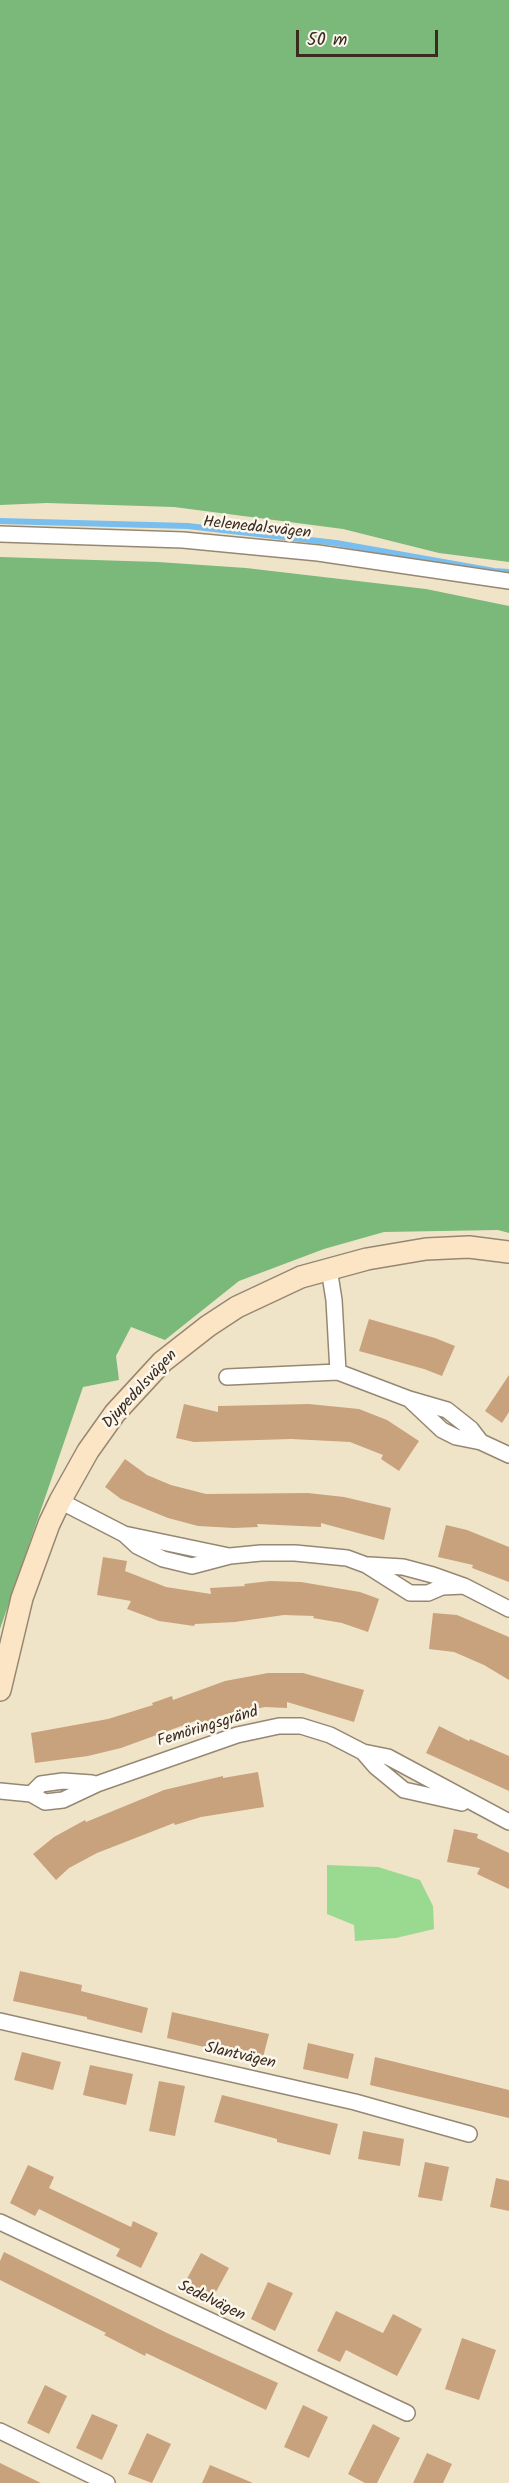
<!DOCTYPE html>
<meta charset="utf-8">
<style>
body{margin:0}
#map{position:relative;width:509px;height:2483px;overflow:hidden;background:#f0e4c8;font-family:Kalam,sans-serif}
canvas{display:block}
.scale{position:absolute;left:296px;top:30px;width:142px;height:27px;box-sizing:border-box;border:3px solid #3b2a1e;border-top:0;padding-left:8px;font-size:18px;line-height:21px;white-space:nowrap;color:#3b2a1e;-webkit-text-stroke:4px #fbf7ec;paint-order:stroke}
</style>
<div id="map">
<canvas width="509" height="2483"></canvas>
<div class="scale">50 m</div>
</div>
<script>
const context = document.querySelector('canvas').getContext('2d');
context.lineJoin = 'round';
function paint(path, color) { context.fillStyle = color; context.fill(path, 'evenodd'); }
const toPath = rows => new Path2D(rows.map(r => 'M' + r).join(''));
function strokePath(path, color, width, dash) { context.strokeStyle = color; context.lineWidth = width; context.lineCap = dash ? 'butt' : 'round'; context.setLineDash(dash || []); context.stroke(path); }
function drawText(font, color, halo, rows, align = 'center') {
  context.font = font + ' Kalam,sans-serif'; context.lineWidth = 5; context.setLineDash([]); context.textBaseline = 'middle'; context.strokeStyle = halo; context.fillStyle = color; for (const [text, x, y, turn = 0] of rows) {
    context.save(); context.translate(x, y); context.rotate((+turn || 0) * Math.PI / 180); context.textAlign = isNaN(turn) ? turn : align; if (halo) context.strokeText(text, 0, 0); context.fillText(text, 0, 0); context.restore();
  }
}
const green = toPath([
 [327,1865,378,1867,420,1880,433,1906,434,1929,396,1938,355,1941,354,1925,327,1914]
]);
const forest = toPath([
 [0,0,509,0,509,562,439,553,343,529,174,507,47,503,0,505],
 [0,557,158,562,246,568,426,589,509,606,509,1233,498,1230,384,1232,324,1249,239,1281,165,1340,131,1327,116,1356,119,1380,83,1387,0,1629]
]);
const stream = toPath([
 [0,521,188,526,336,543,494,571,509,572]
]);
const building = toPath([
 [369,1319,435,1338,455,1346,442,1376,424,1369,359,1351],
 [509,1375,509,1412,502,1423,485,1411],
 [184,1404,218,1412,218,1406,309,1404,359,1409,387,1420,419,1441,399,1471,381,1459,383,1455,350,1442,291,1439,194,1442,176,1438],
 [125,1459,147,1475,171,1485,206,1494,308,1493,344,1497,391,1508,384,1540,321,1523,321,1527,257,1524,258,1527,234,1528,198,1526,168,1518,121,1499,105,1487],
 [446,1525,467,1530,509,1547,509,1582,472,1568,473,1565,438,1557],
 [103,1557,127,1561,125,1571,166,1587,211,1594,210,1588,245,1586,244,1584,270,1581,301,1582,360,1592,379,1599,368,1632,342,1623,313,1618,314,1616,284,1615,235,1622,195,1624,194,1626,159,1621,127,1609,131,1601,97,1595],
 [433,1613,457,1615,509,1637,509,1680,484,1665,454,1652,429,1649],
 [268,1673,303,1673,364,1690,354,1722,287,1702,287,1708,265,1707,220,1716,221,1718,200,1725,198,1720,121,1748,88,1756,35,1763,31,1733,108,1719,153,1705,152,1703,172,1696,173,1700,225,1681],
 [439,1726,469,1741,470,1739,509,1756,509,1791,426,1753],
 [258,1772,264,1807,201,1817,175,1825,174,1823,97,1853,69,1868,56,1880,33,1854,54,1837,85,1820,86,1822,164,1790,223,1776,223,1778],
 [454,1829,478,1834,477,1838,509,1853,509,1889,477,1874,480,1868,447,1862],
 [20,1971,82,1985,81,1991,148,2008,142,2033,87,2019,87,2017,13,2001],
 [172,2012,269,2034,262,2061,167,2038],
 [308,2043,354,2054,348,2079,303,2069],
 [22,2052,61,2062,53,2090,14,2080],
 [375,2057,509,2090,509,2118,370,2085],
 [90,2065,133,2074,126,2105,83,2095],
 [159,2081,185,2086,175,2136,149,2131],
 [222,2095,338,2124,330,2155,277,2142,277,2139,214,2122],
 [363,2131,404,2139,400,2166,358,2159],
 [425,2162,449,2167,442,2201,418,2197],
 [28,2165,54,2177,49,2188,131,2227,133,2221,158,2233,141,2268,116,2256,120,2249,39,2209,35,2216,10,2203],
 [496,2178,509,2181,509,2211,490,2207],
 [4,2252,169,2334,278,2383,266,2410,146,2353,145,2356,104,2335,106,2333,0,2280,0,2261],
 [201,2253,229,2268,211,2301,183,2286],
 [268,2282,293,2293,275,2331,251,2319],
 [336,2311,383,2333,393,2314,422,2329,397,2376,346,2350,340,2362,317,2351],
 [462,2338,496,2350,479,2400,445,2389],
 [45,2385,67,2396,49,2434,27,2423],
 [303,2405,328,2417,309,2458,284,2447],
 [92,2414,118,2425,102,2460,76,2448],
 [373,2424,400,2438,377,2483,365,2483,348,2474],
 [147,2433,171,2444,152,2483,128,2474],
 [427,2453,452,2464,443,2483,413,2483],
 [0,2463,41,2483,0,2483],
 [210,2465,253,2483,202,2483]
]);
const street = toPath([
 [0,534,183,540,318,553,509,581],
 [329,1269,334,1300,338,1372],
 [227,1377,338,1372,409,1399,442,1430,456,1437,481,1442,509,1455],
 [409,1399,447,1410,471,1429,481,1442],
 [60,1501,124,1534,137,1546,163,1559,192,1566,230,1556,261,1553,295,1553,347,1558,366,1565,410,1593,428,1593,442,1587,464,1586],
 [124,1534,229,1556],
 [369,1565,403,1567,433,1575,464,1586,509,1609],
 [363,1752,376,1767,404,1790,462,1803],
 [0,1791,31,1794,45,1802,63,1800,97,1784,237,1735,279,1726,301,1726,330,1735,363,1752,388,1757,509,1822],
 [31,1794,41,1784,63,1781,92,1783],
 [0,2021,355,2102,469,2134],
 [0,2222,407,2413],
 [0,2431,107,2483]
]);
const secondary = toPath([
 [0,1690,22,1598,49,1524,60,1501,88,1451,115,1413,162,1362,208,1326,237,1307,301,1277,367,1259,426,1249,469,1247,509,1252]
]);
const streetNames = [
 ["Helenedalsvägen",257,529,6],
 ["Djupedalsvägen",141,1390,-47],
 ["Femöringsgränd",208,1728,-17],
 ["Slantvägen",240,2057,13],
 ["Sedelvägen",211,2302,26]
];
paint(green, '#99d990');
paint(forest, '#7ab97a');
strokePath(stream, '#78beef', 6);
paint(building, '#c8a27c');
strokePath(street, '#968773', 18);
strokePath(secondary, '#968773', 24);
strokePath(street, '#fff', 15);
strokePath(secondary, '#fce5c4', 21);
drawText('16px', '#3b2a1e', '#fbf7ec', streetNames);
</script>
